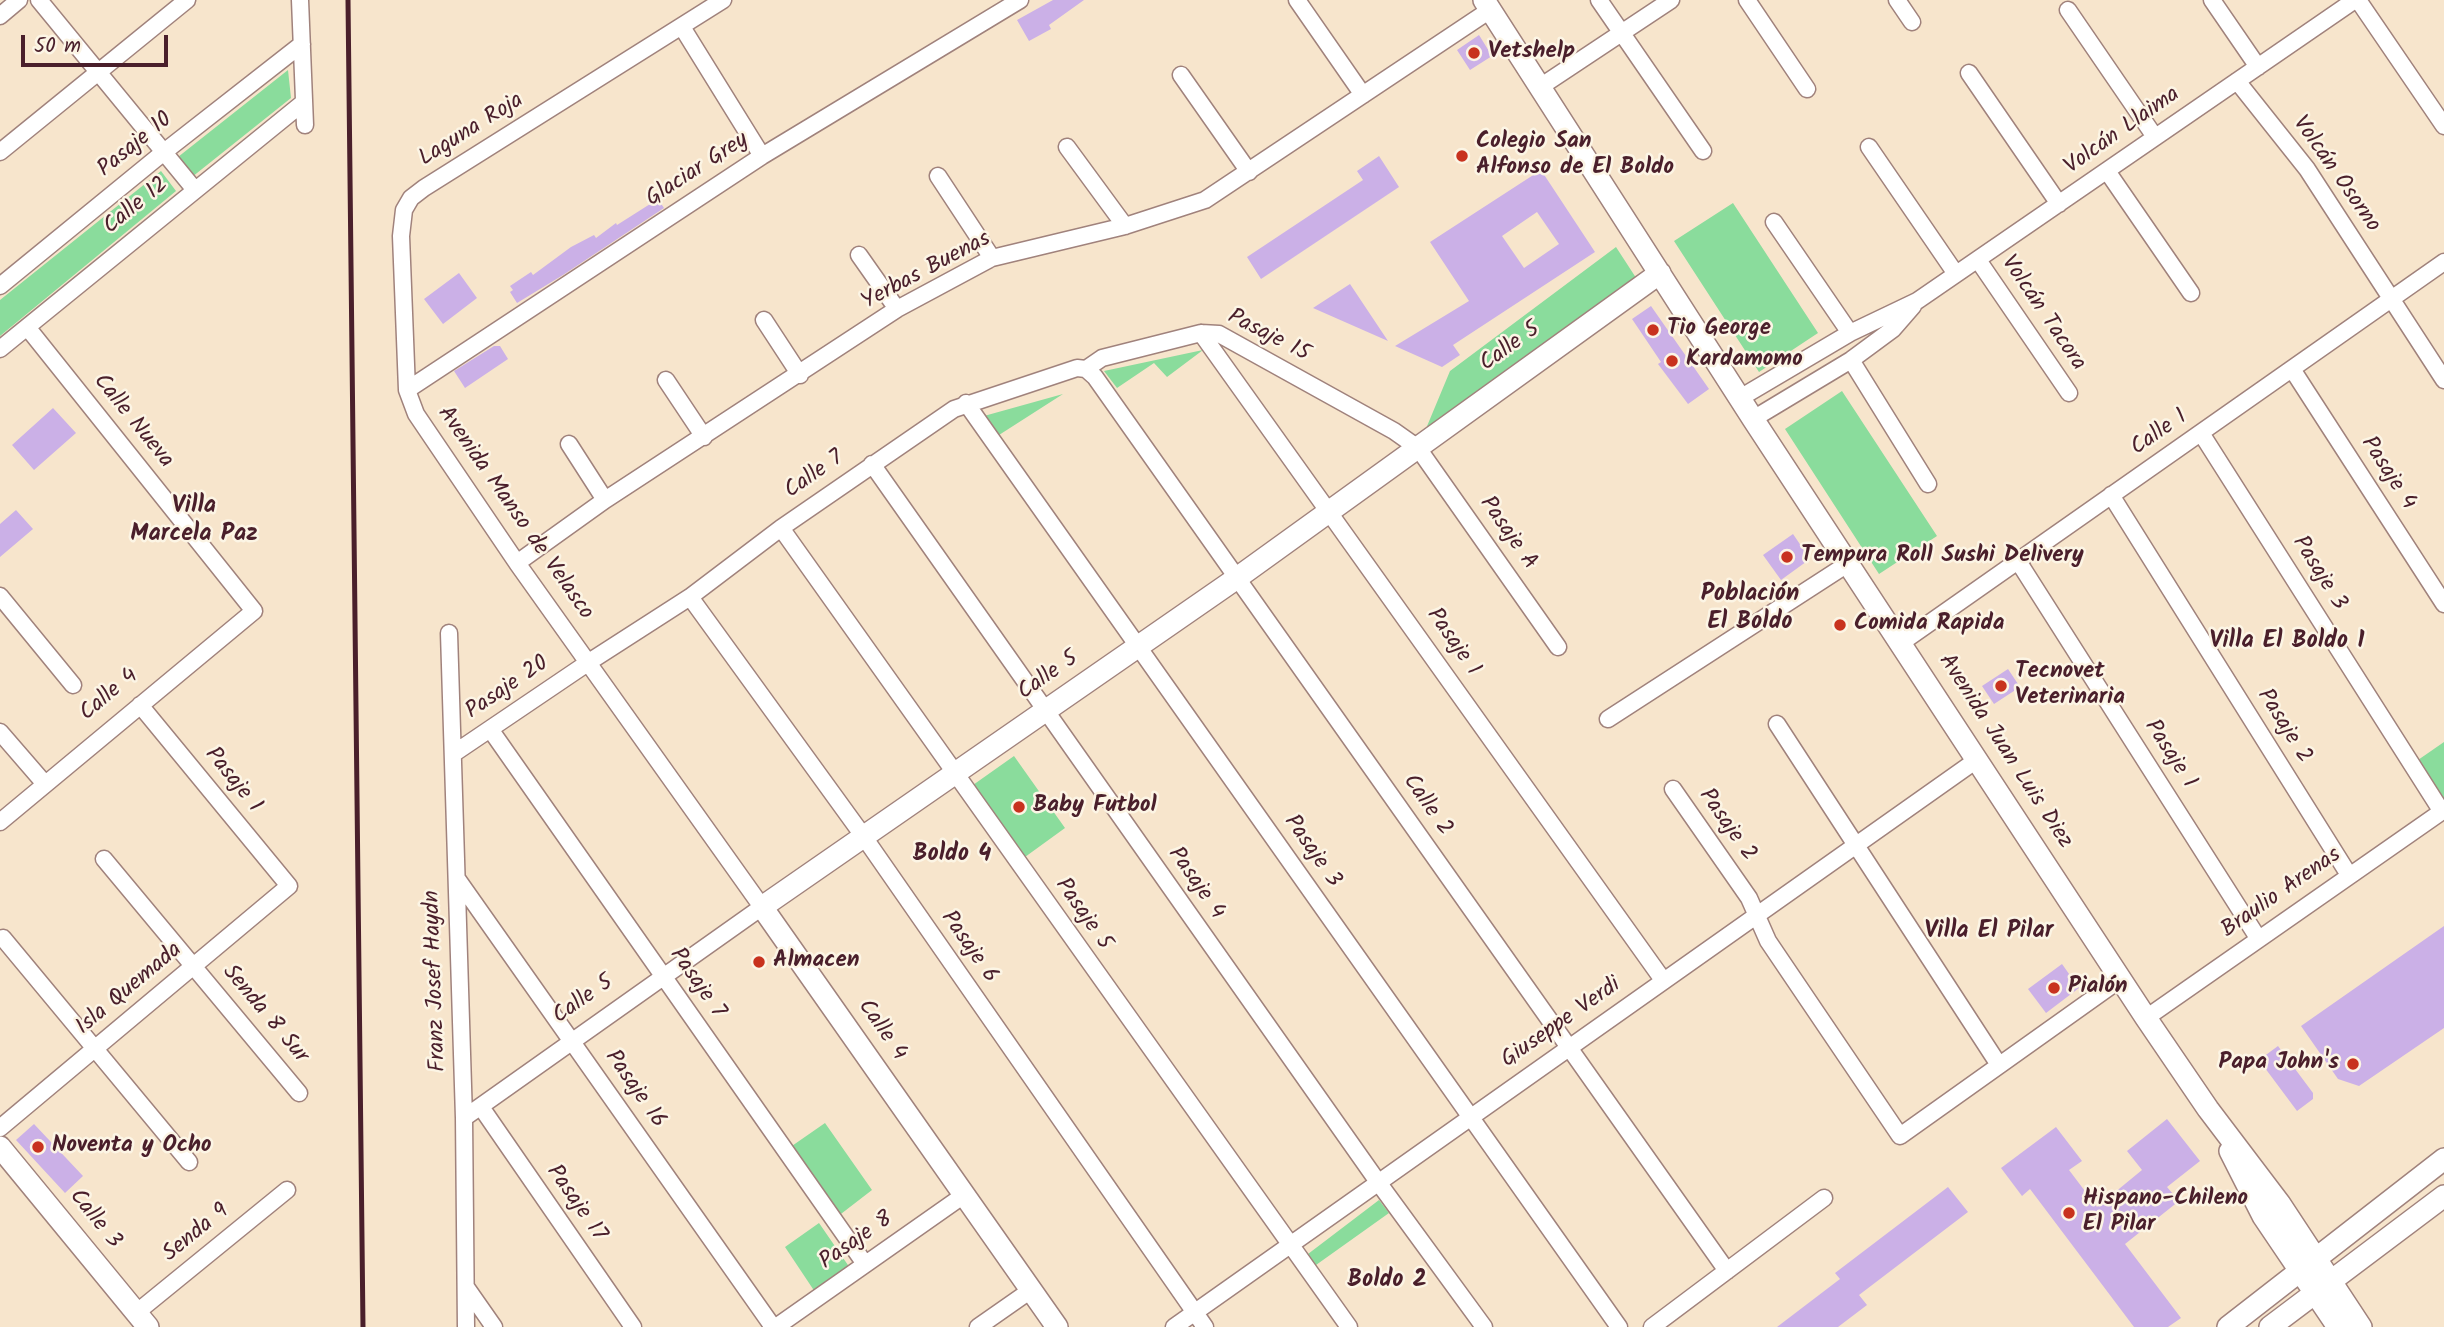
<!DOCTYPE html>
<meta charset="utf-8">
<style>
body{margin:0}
#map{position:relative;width:2444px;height:1327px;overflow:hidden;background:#f7e5cc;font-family:Kalam,sans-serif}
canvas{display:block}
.scale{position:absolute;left:21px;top:35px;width:147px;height:32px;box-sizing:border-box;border:4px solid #4a1f2b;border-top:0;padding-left:9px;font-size:21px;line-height:24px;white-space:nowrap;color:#4a1f2b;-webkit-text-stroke:5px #fcf5e5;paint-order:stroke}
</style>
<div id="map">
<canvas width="2444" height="1327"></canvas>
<div class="scale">50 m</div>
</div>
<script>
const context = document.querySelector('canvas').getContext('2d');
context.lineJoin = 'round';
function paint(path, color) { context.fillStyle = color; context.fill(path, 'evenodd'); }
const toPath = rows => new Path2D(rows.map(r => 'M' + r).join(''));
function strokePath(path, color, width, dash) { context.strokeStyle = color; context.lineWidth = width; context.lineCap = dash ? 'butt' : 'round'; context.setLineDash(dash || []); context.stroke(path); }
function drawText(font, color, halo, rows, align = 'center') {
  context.font = font + ' Kalam,sans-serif'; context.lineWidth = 5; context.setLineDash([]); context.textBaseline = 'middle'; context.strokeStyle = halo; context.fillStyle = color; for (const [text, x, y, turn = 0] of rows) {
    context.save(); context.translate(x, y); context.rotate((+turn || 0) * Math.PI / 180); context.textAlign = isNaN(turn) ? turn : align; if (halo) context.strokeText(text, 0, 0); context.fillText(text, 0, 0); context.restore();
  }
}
const green = toPath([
 [288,70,291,98,192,177,178,157],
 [161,171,176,191,0,336,0,300],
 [1733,203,1818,333,1759,372,1674,241],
 [1616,247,1642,287,1425,431,1450,371],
 [1203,350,1167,377,1154,363,1117,388,1104,371],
 [1842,391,1937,536,1879,574,1785,429],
 [1063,394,999,435,984,416],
 [2444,742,2444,798,2443,800,2418,760],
 [1014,756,1065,828,1025,857,973,785],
 [825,1123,872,1190,837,1217,789,1148],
 [1379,1200,1389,1213,1316,1265,1308,1254],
 [819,1223,850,1268,815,1292,785,1247]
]);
const building = toPath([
 [1053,0,1084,0,1049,25,1051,29,1029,41,1017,20],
 [1479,35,1492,56,1470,70,1457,50],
 [1379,156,1399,187,1261,279,1247,257,1363,180,1357,171],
 [1541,170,1595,252,1453,345,1460,355,1442,367,1395,346,1469,301,1430,242],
 [1537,212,1559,244,1524,268,1502,236],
 [658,199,664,208,563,275,517,303,510,292,513,290,510,286,531,272,533,275,571,247,594,235,596,238,616,223,617,225],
 [459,273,477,298,443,324,424,299],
 [1350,284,1388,341,1313,308],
 [1651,306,1709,389,1688,404,1658,364,1661,362,1632,319],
 [494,346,500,346,508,359,465,388,454,371],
 [53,408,76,433,34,470,12,445],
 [16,510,33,529,0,557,0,524],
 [1793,534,1810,559,1781,580,1763,555],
 [2008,669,2020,687,1994,704,1982,686],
 [2444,926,2444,1028,2359,1086,2338,1079,2301,1026],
 [2062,964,2079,988,2046,1013,2028,989],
 [2278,1046,2313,1093,2313,1099,2297,1111,2259,1060],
 [2167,1119,2200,1161,2167,1187,2179,1201,2125,1244,2181,1318,2168,1327,2134,1327,2030,1189,2022,1196,2001,1168,2056,1127,2082,1161,2069,1170,2097,1207,2142,1170,2127,1151],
 [34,1124,83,1176,65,1193,16,1140],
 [1948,1187,1968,1212,1859,1295,1867,1305,1838,1327,1777,1327,1840,1279,1835,1273]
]);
const street = toPath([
 [39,0,195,190],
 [300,0,305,125],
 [1297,0,1363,95],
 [1599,0,1703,151],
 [1747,0,1807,89],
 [1897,0,1912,22],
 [2212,0,2258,67],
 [2358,0,2444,126],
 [2068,10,2155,137],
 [0,16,19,0],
 [682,27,762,156],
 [1969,73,2059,204],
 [1181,75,1249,172],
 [2237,81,2307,169,2444,380],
 [1540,87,1671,0],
 [1067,147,1125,226],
 [1869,147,1956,274],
 [0,152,187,0],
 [2107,171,2191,293],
 [938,176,992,258],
 [1774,222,1850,333],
 [859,255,897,309],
 [1978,260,2069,393],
 [0,286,164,152,302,44],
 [764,320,800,375],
 [1201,333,1663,980],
 [0,349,304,102],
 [1851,360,1928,484],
 [1086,369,1095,377,1727,1271],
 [1086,369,1102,358,1201,333,1219,334,1394,431,1418,448,1558,647],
 [2292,369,2444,604],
 [666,380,704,437],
 [407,390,762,156,1020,0],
 [1740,398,1850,333,1917,301,2355,0],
 [966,403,1619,1327],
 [1753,419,1851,360,1893,329,1913,306],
 [2201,433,2442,812],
 [569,444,605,500],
 [872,464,1378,1182,1484,1327],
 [2111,495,2349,875],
 [781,528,1349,1327],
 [2018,561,2258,938],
 [517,563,605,500,897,309,992,258,1125,226,1205,200,1490,10],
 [0,596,73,685],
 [690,597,864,837,1205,1327],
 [449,633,464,1118,466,1327],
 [1901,643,2444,262],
 [1608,719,1849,563],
 [1777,724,1999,1065],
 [490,729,865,1264],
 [0,732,45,784],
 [453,754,589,662,690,597,781,528,954,409,1077,368,1086,369],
 [1673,789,1749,898,1768,941,1900,1136,2122,978],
 [0,822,254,611,27,327],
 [104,859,299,1093],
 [458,880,773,1327],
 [3,938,189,1162],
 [2146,1018,2444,810],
 [481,1107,633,1327],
 [464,1118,762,907,517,563,416,414,407,390,401,236,404,210,411,198,424,188,723,0],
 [0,1128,289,886,140,705],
 [466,1287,494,1327],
 [136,1313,287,1190],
 [776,1327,964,1195],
 [978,1327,1031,1290],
 [1174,1327,1978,759],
 [1652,1327,1824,1198]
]);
const secondary = toPath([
 [1484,0,1753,419,2146,1018,2208,1109,2280,1204,2361,1327],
 [0,1147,148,1327],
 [2230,1151,2263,1216,2338,1327],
 [1057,1327,762,907,1237,578,1660,273],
 [2228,1327,2444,1159],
 [2270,1327,2444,1196]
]);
const rail = toPath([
 [348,0,363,1327]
]);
const markers = [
 [1474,53,7,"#c8321e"],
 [1462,156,7,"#c8321e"],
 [1653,330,7,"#c8321e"],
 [1672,361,7,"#c8321e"],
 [1787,557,7,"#c8321e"],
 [1840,625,7,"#c8321e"],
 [2001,686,7,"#c8321e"],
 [1019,807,7,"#c8321e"],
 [759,962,7,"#c8321e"],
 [2054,988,7,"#c8321e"],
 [2353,1064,7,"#c8321e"],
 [38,1147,7,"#c8321e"],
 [2069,1213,7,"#c8321e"]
];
const poiNames = [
 ["Vetshelp",1488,53],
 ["Colegio San",1476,143],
 ["Alfonso de El Boldo",1476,169],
 ["Tio George",1667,330],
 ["Kardamomo",1686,361],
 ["Tempura Roll Sushi Delivery",1801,557],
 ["Comida Rapida",1854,625],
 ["Tecnovet",2015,673],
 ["Veterinaria",2015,699],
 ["Baby Futbol",1033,807],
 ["Almacen",773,962],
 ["Pialón",2068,988],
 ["Papa John's",2339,1064,"right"],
 ["Noventa y Ocho",52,1147],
 ["Hispano-Chileno",2083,1200],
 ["El Pilar",2083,1226]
];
const streetNames = [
 ["Laguna Roja",472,131,-32],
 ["Volcán Llaima",2123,132,-35],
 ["Pasaje 10",136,146,-39],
 ["Glaciar Grey",698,171,-33],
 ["Volcán Osorno",2335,175,55],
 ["Calle 12",137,207,-39],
 ["Yerbas Buenas",927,272,-28],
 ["Volcán Tacora",2042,314,56],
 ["Pasaje 15",1268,337,27],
 ["Calle 5",1511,348,-36],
 ["Calle Nueva",132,422,51],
 ["Calle 1",2160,434,-35],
 ["Pasaje 4",2387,474,57],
 ["Calle 7",815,476,-35],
 ["Avenida Manso de Velasco",514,514,55],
 ["Pasaje A",1507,534,55],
 ["Pasaje 3",2318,574,58],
 ["Pasaje 1",1452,643,55],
 ["Calle 5",1049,677,-35],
 ["Pasaje 20",508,689,-34],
 ["Calle 4",110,696,-40],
 ["Pasaje 2",2283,727,58],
 ["Avenida Juan Luis Diez",2004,752,57],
 ["Pasaje 1",2169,755,57],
 ["Pasaje 1",232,781,51],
 ["Calle 2",1426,806,55],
 ["Pasaje 2",1726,826,55],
 ["Pasaje 3",1311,852,55],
 ["Pasaje 4",1195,884,55],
 ["Braulio Arenas",2282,894,-35],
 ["Pasaje 5",1082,915,55],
 ["Pasaje 6",968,948,55],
 ["Franz Josef Haydn",437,981,-92],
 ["Pasaje 7",696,984,55],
 ["Isla Quemada",130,990,-40],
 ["Calle 5",584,1001,-35],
 ["Senda 8 Sur",264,1015,50],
 ["Giuseppe Verdi",1562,1024,-35],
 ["Calle 4",881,1031,55],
 ["Pasaje 16",634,1090,55],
 ["Pasaje 17",575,1204,55],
 ["Calle 3",94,1220,51],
 ["Senda 9",197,1234,-39],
 ["Pasaje 8",857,1242,-35]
];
const neighbourhoodNames = [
 ["Villa",194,508],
 ["Marcela Paz",194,536],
 ["Población",1750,596],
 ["El Boldo",1750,624],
 ["Villa El Boldo 1",2287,643],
 ["Boldo 4",952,856],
 ["Villa El Pilar",1989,933],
 ["Boldo 2",1387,1282]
];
paint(green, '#8adc9c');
paint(building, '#cbb0e7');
strokePath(street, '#a0827c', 19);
strokePath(secondary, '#a0827c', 24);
strokePath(street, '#fff', 16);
strokePath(secondary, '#fff', 21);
strokePath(rail, '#4a1f2b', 5);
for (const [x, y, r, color] of markers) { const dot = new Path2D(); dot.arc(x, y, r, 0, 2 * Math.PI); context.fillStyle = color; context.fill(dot); strokePath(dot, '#fcf5e5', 2.5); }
drawText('bold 23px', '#4a1f2b', '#fcf5e5', poiNames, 'left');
drawText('23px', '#4a1f2b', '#fcf5e5', streetNames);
drawText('bold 24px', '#4a1f2b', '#fcf5e5', neighbourhoodNames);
</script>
